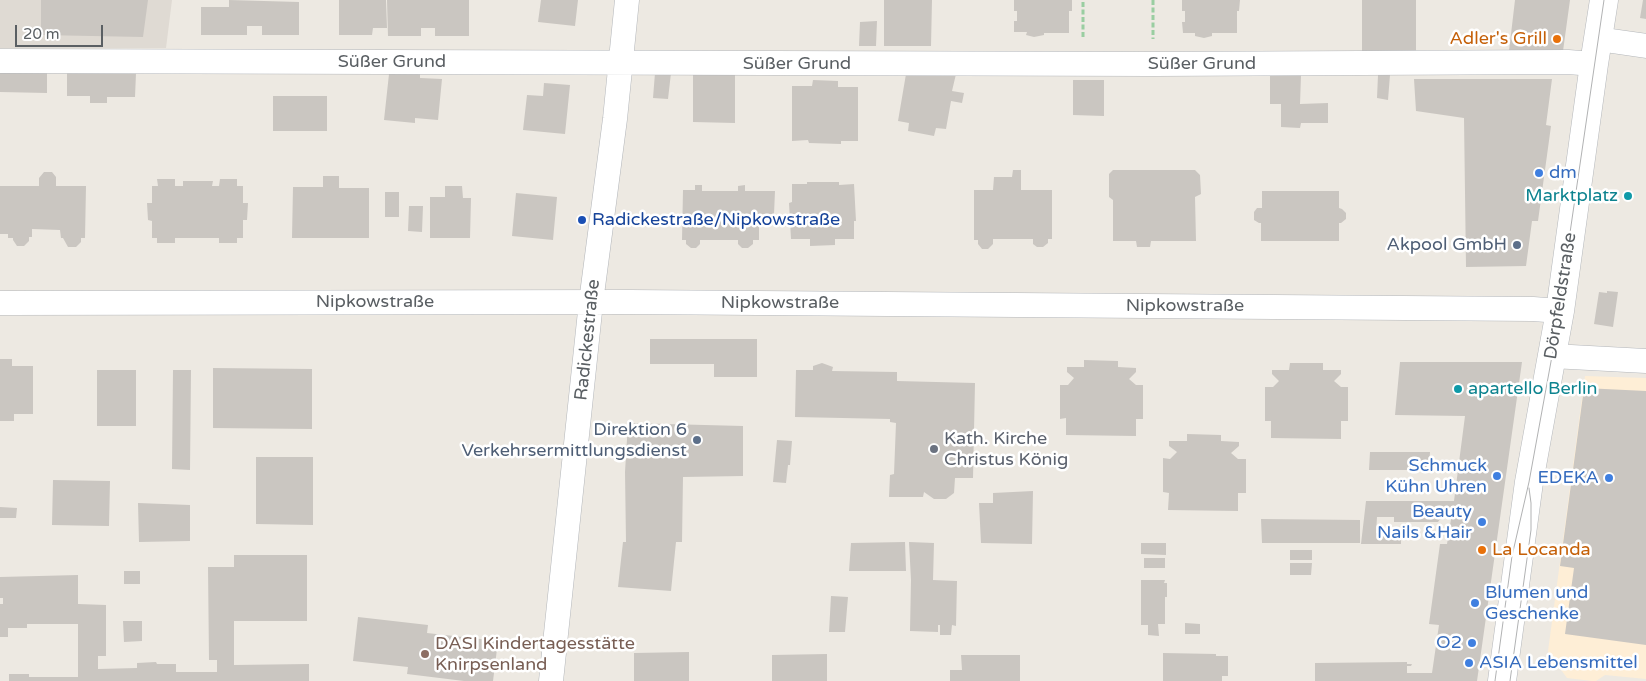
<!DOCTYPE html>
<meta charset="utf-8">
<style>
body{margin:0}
#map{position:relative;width:1646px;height:681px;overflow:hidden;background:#ede9e2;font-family:"Varela Round",sans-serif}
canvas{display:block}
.scale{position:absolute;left:15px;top:25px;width:88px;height:22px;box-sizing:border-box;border:2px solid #5a5f63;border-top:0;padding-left:6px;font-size:15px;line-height:18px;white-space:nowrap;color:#5a5f63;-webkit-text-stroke:4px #fff;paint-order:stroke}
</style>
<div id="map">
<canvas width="1646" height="681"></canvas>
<div class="scale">20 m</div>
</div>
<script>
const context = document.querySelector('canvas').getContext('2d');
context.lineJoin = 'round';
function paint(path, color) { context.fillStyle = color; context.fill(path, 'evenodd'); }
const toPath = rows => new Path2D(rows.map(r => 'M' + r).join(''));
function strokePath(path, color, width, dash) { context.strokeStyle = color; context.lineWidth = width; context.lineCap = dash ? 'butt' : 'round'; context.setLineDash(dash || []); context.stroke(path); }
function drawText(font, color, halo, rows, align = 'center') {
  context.font = font + ' "Varela Round",sans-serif'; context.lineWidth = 5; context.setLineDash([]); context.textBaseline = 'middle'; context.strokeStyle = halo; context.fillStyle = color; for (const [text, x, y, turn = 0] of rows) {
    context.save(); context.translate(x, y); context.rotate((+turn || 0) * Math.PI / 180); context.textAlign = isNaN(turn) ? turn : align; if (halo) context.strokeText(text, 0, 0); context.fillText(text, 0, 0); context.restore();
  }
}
const commercial = toPath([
 [1585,376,1646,378,1646,679,1605,675,1596,681,1592,681,1567,678,1559,667,1546,666]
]);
const education = toPath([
 [0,0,172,0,166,48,0,48]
]);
const building = toPath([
 [41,0,148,0,143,37,41,35],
 [229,0,299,2,299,35,262,35,262,26,247,26,247,35,201,35,201,7,229,7],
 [339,0,386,0,387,28,373,28,372,35,339,35],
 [387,0,469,0,469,36,435,36,435,28,421,28,421,36,388,36],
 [541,0,578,0,575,26,538,22],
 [884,0,932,0,931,46,884,46],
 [1014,0,1072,0,1072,11,1069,11,1069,33,1044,33,1044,35,1034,37,1026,35,1027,32,1014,32,1014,21,1017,21,1017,11,1014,11],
 [1182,0,1240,0,1239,11,1237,11,1237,33,1212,33,1212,36,1204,38,1195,36,1195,33,1183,33,1182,22,1185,22,1185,11,1182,11],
 [1362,0,1416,0,1416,51,1362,51],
 [1515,0,1570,0,1563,51,1509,51],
 [1643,0,1646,0,1646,19,1640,18],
 [877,21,876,46,859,46,860,22],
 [0,73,47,73,47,93,0,92],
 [67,73,136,73,135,97,107,97,107,103,90,103,90,96,67,96],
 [655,73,671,73,668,99,653,98],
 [693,73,735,74,735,123,693,122],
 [389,74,420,74,420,78,442,79,438,120,415,118,415,123,384,120],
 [906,74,956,74,952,91,964,93,962,103,951,101,946,129,936,128,934,136,908,131,909,123,898,121],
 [1270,75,1301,75,1300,104,1328,103,1328,123,1301,123,1300,128,1281,127,1281,104,1270,104],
 [1378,75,1390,75,1388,100,1377,98],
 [1414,79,1552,79,1546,125,1551,126,1538,221,1532,221,1526,266,1466,267,1464,118,1416,111],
 [813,80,838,81,838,87,858,87,858,141,841,141,841,144,809,143,808,140,792,141,792,86,812,86],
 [1073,80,1104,80,1104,116,1073,115],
 [544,83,570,85,565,134,523,130,527,95,543,96],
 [273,96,327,96,327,131,273,131],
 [1013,170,1021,170,1021,190,1052,190,1052,239,1048,239,1048,243,1043,247,1037,247,1033,244,1033,239,993,239,993,244,988,249,982,249,978,244,978,240,974,240,974,190,993,190,994,177,1012,177],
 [1113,170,1195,170,1200,175,1201,194,1195,197,1196,241,1151,241,1150,247,1137,247,1136,241,1113,241,1113,200,1109,197,1109,174],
 [44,172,52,172,56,177,56,186,86,186,85,238,81,238,81,242,76,247,68,247,63,238,61,238,60,230,32,229,32,237,29,237,29,241,24,246,17,246,13,240,13,238,8,238,8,234,0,234,0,186,39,186,39,178],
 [323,176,339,176,339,188,369,188,369,238,292,238,293,187,323,187],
 [157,179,175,179,175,186,183,186,183,181,213,181,212,186,219,186,220,179,237,179,237,186,243,186,243,203,248,203,247,220,243,220,243,238,237,238,237,243,219,243,219,238,175,238,175,243,157,243,157,238,152,238,152,221,148,220,147,203,152,203,152,186,158,186],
 [807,182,839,182,839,185,854,184,856,221,854,221,854,239,835,239,835,245,810,246,810,239,791,239,789,203,792,202,792,184,807,184],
 [695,185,702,185,702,191,738,191,738,186,745,185,745,191,775,191,774,214,759,214,759,240,753,240,753,244,748,248,742,248,738,244,738,240,700,240,700,244,696,248,691,248,686,244,686,240,682,240,683,190,695,190],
 [445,186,462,186,463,198,471,198,470,238,430,238,430,197,445,197],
 [1262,191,1339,191,1339,208,1342,209,1346,213,1346,219,1341,223,1339,223,1339,241,1261,241,1261,223,1259,223,1254,220,1254,212,1257,208,1262,208],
 [385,192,399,192,399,217,385,217],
 [516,193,557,197,553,240,512,236],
 [409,206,423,206,422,232,408,231],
 [1607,291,1618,292,1613,327,1594,324,1599,292,1607,293],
 [650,339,757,339,757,377,714,377,714,364,650,364],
 [0,359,12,359,12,366,33,366,33,414,14,414,14,421,0,421],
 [1084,360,1118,361,1118,367,1136,368,1136,372,1129,379,1136,385,1143,385,1143,419,1136,419,1136,436,1066,435,1066,418,1060,419,1060,385,1068,385,1074,378,1067,372,1067,367,1084,367],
 [1400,362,1522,362,1477,681,1315,681,1315,663,1407,662,1407,664,1412,664,1411,666,1407,666,1407,673,1432,673,1439,625,1429,624,1440,544,1447,544,1452,513,1442,513,1441,518,1438,522,1394,522,1394,517,1377,517,1376,533,1387,533,1387,530,1392,530,1392,533,1401,533,1401,544,1361,544,1366,501,1454,501,1465,416,1395,415],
 [822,363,833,367,832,371,897,372,897,381,975,383,973,478,955,478,954,493,946,499,934,499,924,492,923,497,889,497,890,475,894,474,896,423,890,422,890,419,795,417,796,370,813,370,813,366],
 [1290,363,1323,363,1323,370,1341,370,1341,374,1334,381,1341,387,1348,387,1348,421,1341,421,1341,439,1271,438,1271,421,1265,421,1265,387,1273,387,1279,381,1272,374,1272,370,1289,370],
 [213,368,312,369,312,429,213,428],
 [97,370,136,370,136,426,97,426],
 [173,370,191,370,190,470,172,469],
 [1584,388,1646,391,1646,645,1565,634,1574,568,1560,566],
 [628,423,743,426,743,476,683,477,682,542,676,542,671,591,618,587,623,542,626,542,625,472],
 [1187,434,1221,435,1221,441,1239,442,1239,446,1231,453,1238,459,1246,459,1246,493,1238,493,1238,511,1168,510,1169,493,1163,492,1163,458,1170,459,1177,452,1169,446,1169,441,1187,441],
 [777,440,792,441,790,465,788,465,786,483,773,482],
 [1370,452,1430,452,1429,470,1369,470],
 [256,457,313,457,313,525,256,524],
 [53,480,110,481,109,526,52,525],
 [1033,491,1032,544,981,543,979,503,993,503,993,493],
 [138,503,190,505,190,541,139,542],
 [0,507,17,508,16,518,0,518],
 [1261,519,1360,520,1360,543,1262,543],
 [905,542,906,571,849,571,851,543],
 [909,542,934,543,933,580,957,581,956,626,952,625,951,635,940,635,940,625,938,625,938,632,910,631,911,580],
 [1141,543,1166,543,1166,555,1141,554],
 [1290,550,1312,550,1312,560,1290,560],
 [234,555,307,555,307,621,234,621,234,665,309,664,309,681,9,681,9,674,29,674,29,677,78,677,78,624,27,624,27,628,8,628,8,637,0,637,0,604,3,604,3,598,0,598,0,577,78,575,78,604,106,605,106,656,98,656,98,669,137,668,137,663,156,662,157,664,176,664,176,672,217,672,217,660,209,660,208,567,234,567],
 [1144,558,1165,558,1165,568,1144,568],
 [1290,563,1312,563,1311,575,1290,575],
 [124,571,140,571,140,584,124,584],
 [1141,580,1165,580,1164,583,1167,583,1167,597,1165,597,1165,624,1158,624,1159,636,1148,635,1148,625,1141,625],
 [831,596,848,597,845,632,829,632],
 [358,617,428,625,427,633,498,641,493,681,464,681,407,674,408,667,353,661],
 [123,621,142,621,142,641,124,642],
 [1185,623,1200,624,1200,634,1185,634],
 [689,652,689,681,634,681,634,653],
 [1163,653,1216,654,1216,656,1228,656,1228,676,1222,676,1222,681,1163,681],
 [827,654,827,681,772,681,772,655],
 [961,655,1020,655,1020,681,950,681,950,670,962,670]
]);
const path = toPath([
 [1153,0,1153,39],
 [1083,37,1083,0]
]);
const minor = toPath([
 [1598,39,1646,46],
 [0,61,1154,64,1568,62,1594,64],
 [0,303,629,302,1533,309,1560,311],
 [1552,356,1646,361],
 [551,681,591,302,615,119,627,0]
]);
const tertiary = toPath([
 [1502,681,1529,482,1560,311,1594,64,1604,0]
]);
const tram = toPath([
 [1495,681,1512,556,1529,482,1552,356,1604,0],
 [1510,681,1531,530,1531,503,1529,488]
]);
const markers = [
 [1557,39,5,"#e8710a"],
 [1539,173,5,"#3f7fe0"],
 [1628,196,5,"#0f9aa8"],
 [582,220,5,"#1a4fb4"],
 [1517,245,5,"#5c6f8a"],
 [1458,389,5,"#0f9aa8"],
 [697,440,5,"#5c6f8a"],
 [934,449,5,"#6b7280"],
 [1497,476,5,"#3f7fe0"],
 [1609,478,5,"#3f7fe0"],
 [1482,522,5,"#3f7fe0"],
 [1482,550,5,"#e8710a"],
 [1475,603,5,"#3f7fe0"],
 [1472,643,5,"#3f7fe0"],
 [425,654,5,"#8d6e63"],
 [1469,663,5,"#3f7fe0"]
];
const foodNames = [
 ["Adler's Grill",1547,39],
 ["La Locanda",1492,550,"left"]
];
const streetNames = [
 ["Süßer Grund",392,62],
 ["Süßer Grund",797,64],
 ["Süßer Grund",1202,64],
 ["Dörpfeldstraße",1561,296,-81],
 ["Nipkowstraße",375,302],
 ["Nipkowstraße",780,303],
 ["Nipkowstraße",1185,306],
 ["Radickestraße",588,340,-84]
];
const shopNames = [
 ["dm",1549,173,"left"],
 ["Schmuck",1487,466],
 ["Kühn Uhren",1487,487],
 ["EDEKA",1599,478],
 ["Beauty",1472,512],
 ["Nails &Hair",1472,533],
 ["Blumen und",1485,593,"left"],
 ["Geschenke",1485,614,"left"],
 ["O2",1462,643],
 ["ASIA Lebensmittel",1479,663,"left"]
];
const cultureNames = [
 ["Marktplatz",1618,196],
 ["apartello Berlin",1468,389,"left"]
];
const transitNames = [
 ["Radickestraße/Nipkowstraße",592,220]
];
const serviceNames = [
 ["Akpool GmbH",1507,245],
 ["Direktion 6",687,430],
 ["Verkehrsermittlungsdienst",687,451]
];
const worshipNames = [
 ["Kath. Kirche",944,439],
 ["Christus König",944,460]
];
const educationNames = [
 ["DASI Kindertagesstätte",435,644],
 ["Knirpsenland",435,665]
];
paint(commercial, '#feeed6');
paint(education, '#dfdad3');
paint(building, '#cac6c1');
strokePath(minor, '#b3b6ba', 25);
strokePath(tertiary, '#b3b6ba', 29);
strokePath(path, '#9acea1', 3, [5, 2.5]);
strokePath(minor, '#fff', 24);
strokePath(tertiary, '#fff', 28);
strokePath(tram, '#b1b2b3', 1);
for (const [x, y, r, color] of markers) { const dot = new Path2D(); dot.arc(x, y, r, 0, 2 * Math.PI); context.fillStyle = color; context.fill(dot); strokePath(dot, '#fff', 2); }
drawText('18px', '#c56008', '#fff', foodNames, 'right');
drawText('18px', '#5a5f63', '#fff', streetNames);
drawText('18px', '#366cbe', '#fff', shopNames, 'right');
drawText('18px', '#0d838f', '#fff', cultureNames, 'right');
drawText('18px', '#164399', '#fff', transitNames, 'left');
drawText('18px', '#4e5e75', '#fff', serviceNames, 'right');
drawText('18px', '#5b616d', '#fff', worshipNames, 'left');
drawText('18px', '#785e54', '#fff', educationNames, 'left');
</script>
